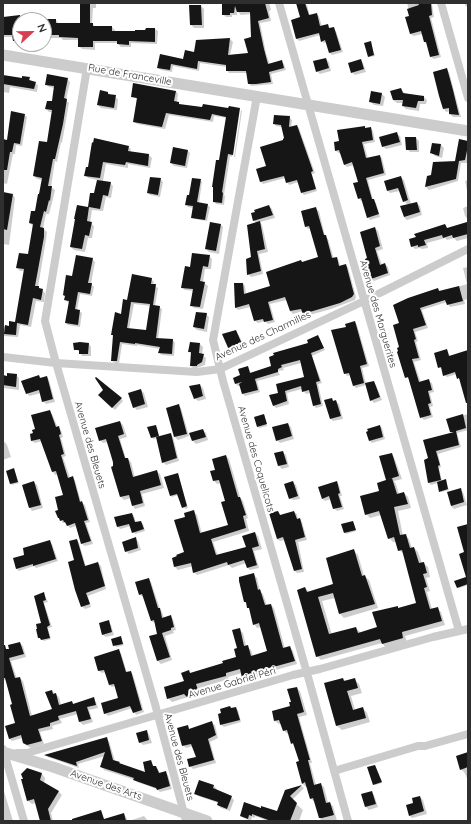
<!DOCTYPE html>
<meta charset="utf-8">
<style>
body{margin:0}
#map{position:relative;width:471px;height:824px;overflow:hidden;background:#fff;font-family:Quicksand,sans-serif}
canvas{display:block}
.frame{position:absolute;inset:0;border:4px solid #2f2f2f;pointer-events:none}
.north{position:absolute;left:12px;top:12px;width:40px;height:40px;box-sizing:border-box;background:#fff;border:1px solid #acacac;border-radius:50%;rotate:68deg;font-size:11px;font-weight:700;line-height:16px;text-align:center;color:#2f2f2f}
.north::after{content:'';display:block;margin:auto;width:14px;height:18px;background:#d54150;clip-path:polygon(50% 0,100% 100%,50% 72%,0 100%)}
</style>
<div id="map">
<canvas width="471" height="824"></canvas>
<div class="frame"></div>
<div class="north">N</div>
</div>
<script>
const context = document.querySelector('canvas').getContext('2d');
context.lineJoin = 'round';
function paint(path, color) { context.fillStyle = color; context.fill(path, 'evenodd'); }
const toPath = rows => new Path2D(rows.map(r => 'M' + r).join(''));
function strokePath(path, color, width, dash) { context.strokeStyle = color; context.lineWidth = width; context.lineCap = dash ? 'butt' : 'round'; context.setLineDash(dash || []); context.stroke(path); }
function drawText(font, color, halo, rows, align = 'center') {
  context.font = font + ' Quicksand,sans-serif'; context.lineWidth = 4; context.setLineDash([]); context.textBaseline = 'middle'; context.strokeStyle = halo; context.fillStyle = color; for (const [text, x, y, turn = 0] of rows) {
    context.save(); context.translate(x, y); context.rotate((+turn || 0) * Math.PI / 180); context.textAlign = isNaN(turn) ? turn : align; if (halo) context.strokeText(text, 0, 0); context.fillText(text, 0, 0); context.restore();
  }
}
const shadow = toPath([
 [80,3,96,3,96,8,93,8,92,23,95,27,112,27,115,30,115,32,146,31,155,29,158,31,157,44,131,43,131,47,121,47,117,43,95,43,95,50,82,49,79,46,79,40,63,40,61,38,44,38,44,25,56,20,59,24,81,24],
 [223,3,269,3,271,10,269,11,271,21,260,23,266,53,270,65,281,61,284,64,286,70,271,74,273,84,251,86,249,83,248,73,229,73,227,70,227,67,200,63,199,71,173,66,172,72,161,70,158,68,184,60,195,53,197,41,230,39,233,42,230,55,249,54,252,38,251,14,241,15,237,11,237,15,232,15,232,17,226,17,223,14],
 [304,3,307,5,310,16,316,14,319,16,322,27,328,25,330,29,333,28,336,31,343,52,332,55,330,53,327,42,324,43,322,41,320,35,299,41,297,39,292,20,301,18],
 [407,3,432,4,434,17,431,18,441,57,434,59,431,57,428,45,425,42,423,34,413,36,411,34,406,18,411,17],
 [465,3,468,3,468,8,465,5],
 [190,6,201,6,204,9,204,28,194,28,191,25],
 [26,16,29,20,20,20,20,43,16,43,14,40,13,37,3,37,4,18],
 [370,42,375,56,370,57,368,56],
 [326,59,329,62,331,71,320,74,317,71],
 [361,60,363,63,366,72,355,75,352,72],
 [446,69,449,72,461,117,453,117,450,114,450,111,446,112,444,109],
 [3,76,23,79,29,78,32,82,38,85,37,92,10,87,9,93,3,92],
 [67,79,70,82,66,100,69,103,62,143,61,142,57,162,55,161,51,187,55,190,52,203,49,214,46,214,43,228,47,232,46,240,38,287,45,293,44,302,36,301,31,327,20,325,18,337,3,336,3,326,9,327,16,323,25,271,20,271,17,268,29,255,33,226,30,223,35,212,43,180,37,179,34,176,48,143,53,112,49,112,46,109,52,103,55,88,49,87,46,84],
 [401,89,405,94,424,97,427,100,426,104,420,104,419,111,406,109,403,106,404,103,397,103,393,100],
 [176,91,178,94,177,102,181,105,203,109,240,110,239,110,232,157,230,156,224,195,225,196,224,205,216,204,214,201,227,118,214,116,213,122,169,115,165,129,137,124,134,122,137,99,132,96],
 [108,93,118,99,117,110,101,108,98,105],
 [372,93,382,94,385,97,383,106,374,105,371,102],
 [241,110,242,111,235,157,234,157],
 [24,115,27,117,22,146,16,145,15,154,13,154,7,184,3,183,3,140,8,141],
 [289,117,292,120,291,128,297,126,299,128,315,173,312,174,317,191,304,195,302,193,299,182,289,185,285,178,263,184,261,182,257,169,267,166,285,139,282,127,276,126,274,124],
 [364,127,367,129,371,128,373,131,375,142,364,144,368,159,379,156,382,158,386,175,368,180,373,200,376,203,380,217,370,220,368,217,363,200,361,201,359,198,359,182,354,165,347,167,345,165,341,153,339,153,336,151,340,142],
 [397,134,400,136,402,145,386,149,383,146],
 [416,138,419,141,419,152,410,152,407,149],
 [468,142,468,163,461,163,458,181,429,190,426,187,428,177,457,162,456,160],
 [433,144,441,145,444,148,442,158,435,156,432,153],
 [128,147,131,149,130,152,149,155,152,158,150,168,128,164,128,168,106,164,103,181,110,183,113,186,111,198,106,197,103,211,92,210,90,223,94,226,92,238,88,238,85,252,74,250,71,247,95,194,98,180,88,178,85,175,87,168],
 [187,150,190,153,187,168,174,166,171,163],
 [401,177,404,180,411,204,417,203,420,206,422,215,407,220,404,217,408,205,404,201,400,191,390,193,388,191],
 [160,179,163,182,160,197,150,195,148,193],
 [200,180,202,182,199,203,207,205,210,207,207,221,195,219,193,217,194,208,188,207,186,205],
 [468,180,468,195,465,181],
 [3,193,13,195,15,198,9,245,3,244],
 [269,206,272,209,275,218,260,222,262,225,268,252,259,254,263,274,251,277,248,274,252,258,256,223,254,220],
 [468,206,468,219,465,216,463,208],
 [316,209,319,211,325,236,328,239,334,259,337,258,339,261,340,266,345,265,348,267,356,297,355,300,331,309,306,316,303,311,293,314,290,311,287,300,270,304,275,322,268,324,265,321,258,323,255,321,250,307,238,310,236,308,243,284,245,286,246,294,271,287,302,263,319,258,311,228,308,229,306,227],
 [467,223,468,225,468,238,457,241,454,238,447,240,445,238,427,243,428,248,422,249,420,248,415,249,412,246,445,225,448,229],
 [220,224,223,227,219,254,209,252,206,249],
 [375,228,378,231,383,249,377,251,382,265,385,264,388,267,390,275,374,281,371,279,368,259],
 [209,256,212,259,211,269,205,269,203,282,208,286,203,309,194,308,191,305,194,291,185,290,182,287,191,268],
 [92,259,95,262,91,284,94,287,92,296,80,294,77,310,82,313,80,327,68,325,66,323,69,303,65,300,73,277],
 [468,267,468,299,464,300,465,304,450,307,447,302,422,310,428,328,415,332,418,341,416,342,421,360,414,362,421,383,429,381,432,383,434,392,430,393,433,406,430,407,433,417,424,420,421,417,410,379,406,377,401,348,400,324,438,289,441,292,467,284,463,268],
 [151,279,154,282,153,285,158,288,155,306,159,307,162,309,158,339,173,340,175,343,174,356,162,355,159,353,160,349,137,345,137,346,122,344,119,364,115,363,112,361,114,337,112,335,128,301],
 [134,304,151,306,147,331,129,329],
 [206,314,209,317,207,332,197,330,194,327],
 [355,322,357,325,369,366,362,368,366,384,373,382,376,385,382,400,374,403,371,400,366,385,356,388,354,386,351,375,347,376,345,373,347,327],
 [235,331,238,334,245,347,233,352,230,349],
 [317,337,325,350,312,356,322,383,318,384,323,406,316,408,314,406,310,393,306,394,302,389,287,393,289,404,276,408,273,405,279,393,306,378,301,363,283,368,284,370,278,371,280,375,257,381,260,392,245,396,243,394,240,386,238,386,236,384,248,367,251,373,273,367],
 [74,344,89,344,91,347,91,356,82,356,80,352,75,349],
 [200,344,203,347,202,355,206,358,205,365,194,369,191,366,192,354,189,352],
 [447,350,450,356,468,356,468,407,460,380,457,374,447,377,444,375,443,370,439,367],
 [16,375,19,378,19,390,3,388,3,376,8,377],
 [39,376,42,379,47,377,49,380,55,402,46,404,43,401,41,393,29,396,27,393],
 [200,385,203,388,206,399,198,401,195,398],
 [141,390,144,393,148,407,137,410,134,407],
 [100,395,121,399,123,401,115,410],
 [331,399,339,404,343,419,333,421,330,418],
 [178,405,181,408,189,436,178,440,175,437],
 [49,411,52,414,58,428,61,430,63,437,61,438,66,456,63,457,70,478,72,477,75,480,81,502,85,505,90,522,86,523,93,544,85,546,82,544,76,526,70,528,66,523,63,523,59,518,59,510,64,496,58,474,55,475,53,472,42,441,35,443,32,441,36,429],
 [468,414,468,430,457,433,461,447,438,454,441,467,439,468,442,481,446,482,449,490,441,492,438,483,431,485,429,483,425,460,430,459,424,441,452,433,447,420],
 [264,415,267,426,259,428,258,427],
 [120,422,123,425,127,437,120,439,126,459,128,459,131,462,135,478,157,472,160,474,164,488,142,494,145,506,135,509,133,506,131,498,124,500,121,497,108,442,103,443,100,440],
 [288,424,291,427,294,439,280,443,277,440],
 [380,426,382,428,385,439,372,443,369,440],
 [157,427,159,437,170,434,173,437,179,461,166,465,163,462,157,438,153,439,152,437],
 [203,430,206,433,208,440,196,444,193,441],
 [5,442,7,445,11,457,3,460,3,443],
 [283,452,286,455,289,467,282,469,279,466,275,454],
 [391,454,394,457,402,479,394,481,396,484,399,494,404,493,408,497,411,508,398,511,403,536,405,535,409,539,412,548,414,548,418,552,422,563,423,563,428,567,430,577,426,578,430,591,427,592,432,609,437,608,441,612,445,625,405,636,407,642,386,648,382,643,321,660,317,656,305,588,309,592,335,585,354,551,358,555,364,576,369,580,378,608,344,618,340,614,335,598,322,601,332,635,356,628,361,633,378,628,397,607,399,609,418,604,404,554,399,550,396,542,393,542,389,538,381,515,370,518,366,514,388,481],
 [226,456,229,459,240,497,243,501,248,518,246,519,249,531,213,542,218,556,247,548,255,533,258,536,262,549,254,551,259,568,250,570,247,567,246,563,232,568,229,565,197,575,194,572,193,566,178,570,175,567,186,553,186,518,194,512,197,515,202,534,229,526,226,502,221,483,217,484,214,481,216,471],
 [14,469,19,483,12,485,11,484],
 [178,474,188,508,185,509,178,495,172,497,171,496,165,478],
 [34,482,37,485,43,508,32,511,30,508,23,485],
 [293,482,296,485,300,499,293,500,290,498],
 [337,482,339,485,342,496,340,496,344,509,337,511,334,508,331,499,325,501,322,498],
 [460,490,463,492,467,505,454,509,451,506],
 [278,512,281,516,294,512,297,514,298,520,300,519,302,522,307,540,298,542,304,572,297,573,295,571,285,540,280,541,277,539],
 [132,514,134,516,136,523,141,522,143,524,145,531,135,534,131,526,120,529,118,527,115,518],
 [353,522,356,531,346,534,343,525],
 [135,538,138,541,141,550,129,554,126,551],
 [77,540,79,543,86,567,98,563,101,566,106,589,88,596,91,607,85,609,82,606,75,560],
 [50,542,52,544,58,561,36,568,34,566,19,571,16,568,25,556],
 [253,574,257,578,260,591,263,594,267,606,271,605,274,608,285,649,290,647,293,651,297,664,258,675,258,677,247,681,243,677,242,673,228,677,229,679,199,688,201,693,192,696,191,699,188,697,172,702,168,698,185,681,189,672,191,674,224,664,238,657,239,629,243,633,246,646,251,650,253,656,268,651,261,627,257,628,254,624,250,610,245,602],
 [468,577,468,585,459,588,458,587],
 [148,579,151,582,160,609,162,612,164,618,170,616,173,619,176,630,173,631,174,633,165,636,172,660,161,664,158,661,158,635,155,623,151,621,144,597,140,595],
 [44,594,48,602,44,603,52,627,48,628,51,639,44,641,39,638,42,624,35,596],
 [108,622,111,625,114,635,106,637,103,635],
 [120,637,124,645,116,647,112,640],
 [20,643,23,646,26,657,11,661,17,679,20,678,23,681,32,716,53,710,52,691,59,697,61,705,71,702,74,704,93,699,96,702,98,708,89,710,93,722,83,725,80,722,78,714,60,719,62,723,52,726,53,729,40,732,44,744,31,748,23,743,22,738,12,741,9,738,16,724,13,705,7,681,3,679,3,652,10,649],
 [118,650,121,653,127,673,131,672,133,675,144,712,136,715,132,708,108,716,105,713,120,699,116,686,112,687,109,685,106,672,102,673,99,671,95,657],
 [343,679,346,681,354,679,359,684,362,693,351,696,355,710,363,708,367,713,370,722,342,730,337,726],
 [297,688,300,691,307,715,299,717,312,763,310,763,316,785,320,784,324,787,328,803,330,803,333,806,337,821,321,821,315,802,311,799,307,786,306,787,303,784,297,762,300,762,295,746,292,743,289,734,288,734,284,731,281,723,279,724,275,721,292,706],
 [235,708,238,710,241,722,224,727,221,725,232,709],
 [212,723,215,725,218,738,210,742,216,763,193,769,190,766,198,757,193,746,186,748,183,745,187,727,190,729],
 [146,731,149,734,152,743,143,745,140,742],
 [106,739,109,741,115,761,122,765,147,773,151,761,154,767,158,769,160,774,165,773,168,775,172,789,160,792,157,789,137,782,135,780,104,770,102,767,105,756,78,764,79,768,48,757,46,755],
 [468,754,468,780,464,772,461,769],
 [375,766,382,783,375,785,374,784],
 [28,769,42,774,45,778,44,783,59,792,62,795,51,813,53,821,41,821,36,803,32,804,28,801,24,779],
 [200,781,214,786,217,789,216,791,231,797,234,800,230,811,221,808,218,805,219,803,198,796,195,793],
 [301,786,304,788,292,800,303,810,299,821,268,821,255,816,255,818,252,817,251,821,244,818,241,816,245,804,278,813,286,790],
 [3,788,13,821,3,821],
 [371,792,374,795,378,807,369,810,366,807,362,795],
 [420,797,423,800,427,814,412,818,409,815,414,804],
 [124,814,126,817,128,821,112,821],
 [144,816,148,821,132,821,132,820]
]);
const building = toPath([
 [80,3,90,3,90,23,93,23,93,26,112,26,112,31,135,31,135,30,145,30,146,28,155,28,155,42,129,41,129,45,117,44,117,41,93,41,93,47,78,47,78,38,59,37,59,35,45,35,45,19,56,19,56,23,80,23],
 [222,3,265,3,269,18,258,21,264,49,268,64,282,60,284,68,269,72,271,82,256,84,248,84,246,71,226,71,226,65,198,61,197,69,171,64,170,70,157,68,160,54,183,59,185,50,194,52,196,40,230,38,228,55,248,53,244,39,251,37,250,12,237,12,235,6,234,13,230,13,230,15,222,15],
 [296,3,305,3,309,15,317,13,320,26,328,24,329,28,334,27,341,50,329,53,325,40,321,42,319,33,296,39,291,20,300,17],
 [418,3,431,3,432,15,429,16,439,55,430,57,426,42,424,42,421,31,410,34,405,17,409,16,407,9,419,5],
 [189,5,201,5,202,25,190,25],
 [20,15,20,41,13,41,12,35,3,35,3,17],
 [371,41,374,55,368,57,364,43],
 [326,58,329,68,316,72,313,61],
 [361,59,364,69,351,73,348,63],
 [447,68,453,90,459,115,449,114,449,108,443,109,439,96,433,72],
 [47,74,68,78,64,98,67,99,63,124,55,159,53,159,48,186,52,186,50,201,49,200,46,212,44,211,40,227,44,228,44,237,35,286,39,286,39,288,43,289,41,300,33,298,28,325,17,323,16,335,4,334,5,325,9,326,9,321,15,322,24,269,16,268,19,253,28,254,33,224,29,223,31,211,35,211,38,194,39,194,42,178,33,176,39,141,47,142,52,110,45,109,47,101,52,101,54,86,45,85],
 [3,75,22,78,22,76,30,77,29,80,36,82,34,89,3,84],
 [133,83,176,91,174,101,179,102,179,104,202,107,203,104,228,108,229,106,240,108,233,155,228,154,222,192,223,193,222,203,213,202,213,187,212,187,216,160,219,160,226,117,212,114,210,120,166,113,162,127,133,122,137,98,131,97],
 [401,88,403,93,424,96,424,101,418,101,416,108,402,106,403,100,393,100,390,91],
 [100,90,108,92,108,94,116,95,114,108,97,105],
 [371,91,382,93,380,104,369,102],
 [11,111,25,114,20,144,14,143,12,152,10,152,7,170,3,170,3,139,7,140],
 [274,115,290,116,289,127,297,125,313,171,311,172,316,189,301,193,297,180,286,183,284,176,260,182,256,169,266,166,260,147,283,140,283,139,284,138,281,125,273,124],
 [365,126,365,128,371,127,373,140,362,142,366,158,380,155,384,173,366,178,372,199,374,199,379,214,367,218,361,198,358,199,353,183,358,182,352,162,344,165,339,150,335,151,334,142,339,141,337,130],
 [397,132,400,142,382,147,379,137],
 [405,137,416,137,417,150,406,150],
 [94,138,129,146,128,151,149,154,148,166,126,162,125,165,103,162,100,178,84,176,86,167,88,167,92,142,93,143],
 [459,139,468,141,468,146,465,160,459,161,456,179,425,187,427,176,431,175,433,162,457,161,455,161],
 [432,143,441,144,439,156,430,153],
 [173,147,188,150,185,166,170,163],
 [401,176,408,200,403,202,398,188,387,191,384,181],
 [150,177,161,178,158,195,147,193],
 [192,178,201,179,197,202,208,204,205,220,191,218,193,206,185,205,187,195,189,195],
 [97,180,111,182,108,196,103,195,100,209,89,207,87,221,92,222,89,236,85,235,82,249,70,247,75,219,74,219,77,205,88,207,90,193,94,193],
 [3,192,13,194,7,230,3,229],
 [417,202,420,212,404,217,400,206],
 [269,205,273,215,253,221,251,213,255,212,254,210],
 [316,207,324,235,326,235,332,258,337,257,339,266,346,264,354,294,352,297,340,303,303,314,301,309,290,311,285,297,268,302,273,320,264,322,263,319,254,321,249,304,235,308,234,283,243,283,244,294,270,286,266,272,301,260,302,262,318,257,309,226,305,227,301,211],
 [260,221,265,249,257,251,261,271,247,275,246,259,251,257,247,225],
 [210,222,221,224,216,251,205,249],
 [467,222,468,234,453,238,452,235,443,238,442,235,424,240,426,245,418,247,418,245,411,247,409,239,416,237,414,234,445,224,447,228],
 [375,227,380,246,375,248,380,265,385,263,388,273,371,279,365,259,367,258,360,232],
 [192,253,210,255,208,267,203,266,200,281,205,282,200,307,190,306,193,289,181,288,185,266,190,267],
 [76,255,93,258,88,283,92,283,90,294,78,292,75,309,80,310,78,325,65,323,69,301,64,300,65,296,63,295,66,275,72,276],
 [132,274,152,278,151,284,156,284,153,305,160,306,156,338,173,339,172,354,158,353,160,347,135,343,135,344,120,342,117,361,111,361,113,335,111,335,115,312,121,314,123,299,127,300],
 [131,302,150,304,146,330,127,328],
 [459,286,463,301,447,305,445,300,420,308,426,325,413,329,416,339,414,340,419,358,412,359,419,382,429,379,432,390,428,391,431,403,428,404,431,415,420,418,408,377,405,378,397,352,398,351,397,348,399,347,393,325,399,323,393,305,408,298,438,288,439,291],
 [196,312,207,313,204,329,193,327],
 [355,321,367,364,360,366,364,383,353,386,349,373,344,374,331,330,346,327,345,324],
 [236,330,242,344,229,350,222,334],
 [318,335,324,348,311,353,320,381,316,382,321,404,313,406,309,390,302,392,301,386,285,391,287,401,273,406,269,395,278,393,276,384,304,377,300,360,281,365,282,367,278,369,278,372,255,379,258,390,242,394,239,384,242,382,235,384,233,378,240,375,238,369,248,366,250,373,271,366,269,357,274,355,273,353,308,343,307,340],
 [80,342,89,343,88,354,79,354,79,350,74,350,73,343],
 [190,342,200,343,199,353,204,354,202,362,197,365,197,366,190,366,191,352,188,352],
 [447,349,449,356,468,350,468,403,466,403,459,378,457,379,455,372,443,376,441,367,438,368,434,353],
 [7,373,17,374,16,387,3,385,3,375,7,376],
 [39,375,40,378,47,376,53,399,42,402,39,390,26,394,21,381],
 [96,377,122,398,112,408,98,395,103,390,95,378],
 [374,381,380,397,370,401,365,383],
 [200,384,203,396,194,399,189,386],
 [141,389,145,404,133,408,128,393],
 [332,398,333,401,336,400,341,416,330,419,324,400],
 [179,404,187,434,174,437,166,408],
 [50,410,56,427,59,426,61,434,59,435,64,454,61,455,68,478,73,476,80,502,82,501,88,520,84,521,91,541,81,544,75,523,67,526,65,522,64,522,63,520,60,521,59,518,58,518,55,511,58,510,55,497,63,495,56,471,52,472,40,439,31,441,30,434,33,433,32,430,35,429,31,415],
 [264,414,267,424,257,427,254,417],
 [463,414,466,428,456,431,459,445,436,451,440,465,438,466,441,480,428,483,424,460,428,458,423,440,454,432,450,432,446,419],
 [120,421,124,434,118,436,125,458,128,458,133,477,157,470,161,485,140,491,143,503,132,506,129,495,120,497,111,467,113,466,113,462,106,439,99,441,95,428],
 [288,423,292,436,276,441,272,427],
 [156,425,159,436,151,438,147,427],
 [380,425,383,437,369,441,366,432,368,431,367,429],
 [203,429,206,437,192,441,189,433],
 [171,433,177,458,162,463,156,437],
 [283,451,287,464,278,466,274,453],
 [392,453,399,476,386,480,379,456],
 [226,455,238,497,240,497,246,515,243,516,246,528,211,539,216,555,246,547,242,536,255,532,259,546,252,548,257,565,247,568,244,560,228,565,227,562,193,573,191,563,174,567,172,558,177,556,176,555,184,552,174,520,185,517,184,513,194,510,200,533,228,525,221,502,225,501,219,480,213,481,210,471,215,470,212,459],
 [14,468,18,482,10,484,6,471],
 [178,473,187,506,182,508,177,494,170,496,164,477],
 [392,478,397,494,404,492,408,504,394,507,400,535,406,534,410,548,414,547,419,563,424,562,427,573,423,574,427,587,424,588,430,609,438,607,442,621,402,632,403,638,382,644,380,639,316,657,297,590,305,587,307,592,333,584,326,558,354,549,362,576,365,575,375,604,339,614,333,593,318,597,329,634,356,627,358,633,377,627,372,612,398,606,398,608,416,603,402,550,398,551,394,537,388,539,379,511,365,515,360,496,379,491,377,483],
 [446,479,448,489,439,492,437,482],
 [34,481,41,505,29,508,22,485],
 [293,481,298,496,289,499,284,484],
 [337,481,340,493,338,494,342,507,333,509,329,496,322,499,318,487],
 [461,488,464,502,451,506,447,492],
 [278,511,280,515,294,511,297,519,300,518,305,537,295,540,302,569,294,571,283,537,277,539,269,513],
 [132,513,135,522,141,521,144,529,132,533,129,524,117,527,114,517],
 [353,521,356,530,344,533,341,524],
 [468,524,468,584,457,588,454,581,466,577,459,554,464,552,457,527],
 [136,537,138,548,125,552,122,542],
 [77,539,85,566,98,562,105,586,86,593,90,604,81,607,75,590,68,562,74,560,69,541],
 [50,540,56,559,33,566,33,564,16,569,13,558,24,555,23,548],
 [254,573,258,590,260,589,265,605,271,604,283,648,290,646,295,661,255,672,256,674,242,678,240,669,226,673,226,676,196,684,198,690,189,693,187,697,184,694,167,699,164,687,184,681,181,673,189,670,190,673,223,663,222,661,236,657,234,649,237,648,232,630,240,628,244,646,248,645,251,656,267,651,259,623,253,625,249,608,247,608,246,602,244,602,239,581,239,577],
 [149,578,158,608,160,608,162,618,171,615,174,627,171,628,171,630,162,633,170,657,157,661,149,636,157,634,154,620,151,621,142,594,139,595,135,582],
 [44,592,46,600,43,601,50,625,47,627,50,638,41,640,40,638,38,638,36,629,37,629,36,624,41,623,34,596],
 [109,620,112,632,102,635,99,623],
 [121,636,123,644,113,646,111,639],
 [20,642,24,654,9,658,15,678,20,677,30,716,52,709,45,692,52,690,53,694,56,693,59,705,72,701,73,704,94,697,96,705,87,707,91,719,79,722,76,711,58,716,59,720,50,723,50,726,38,729,42,741,27,745,23,743,21,735,9,739,5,726,15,723,10,705,12,704,5,678,3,678,3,645,5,645,6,649,9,649,8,645],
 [119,649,126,672,131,671,142,710,133,713,130,706,104,714,101,703,118,698,114,684,109,685,104,670,98,671,94,657],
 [343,678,344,681,355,678,358,688,347,691,353,710,363,707,366,718,336,726,324,683],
 [297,687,304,712,297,714,310,760,308,760,314,785,321,783,326,803,330,802,334,815,322,818,319,818,313,798,310,799,305,782,302,784,296,762,299,761,293,743,291,744,287,730,283,731,279,720,274,721,272,711,290,706,289,702,291,702,287,689],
 [230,706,231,708,236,707,240,720,220,725,218,714,221,713,220,709],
 [212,721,216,735,208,739,214,760,189,767,187,759,196,757,191,744,182,746,177,728,188,725,189,729],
 [147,730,149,740,139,743,136,733],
 [107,737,113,760,120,762,119,763,145,772,143,762,151,760,153,766,156,766,159,773,166,771,170,786,157,790,156,788,133,780,134,778,100,767,105,752,76,762,77,766,44,755],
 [468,752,468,767,460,770,456,756],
 [375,765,382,782,373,785,367,767],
 [27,768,42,773,40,780,59,791,48,809,51,821,40,821,34,799,27,801,21,779,23,779,21,774],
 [199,780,214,785,213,788,232,796,227,809,217,805,218,802,194,794],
 [302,785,290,796,297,803,290,821,271,821,252,814,252,816,249,815,248,819,240,816,244,802,261,808,261,806,277,811,285,790],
 [372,791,376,804,365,807,361,794],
 [420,796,424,811,409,816,406,805,413,803,412,798],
 [101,810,104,819,124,813,126,821,103,821,103,820,99,821,72,821,72,819]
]);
const minor = toPath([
 [279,3,459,631],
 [441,3,468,98],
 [87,68,45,321,56,363,155,704,186,821],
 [257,96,213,340,223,381,307,673,348,821],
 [3,357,56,363,197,372,220,369,364,301,468,249],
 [3,749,24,821],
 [17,753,27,753,293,675,320,669,433,637,468,629],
 [334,771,418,746,425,746,468,734]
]);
const tertiary = toPath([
 [3,55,468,131],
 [3,752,53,767,207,821]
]);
const streetNames = [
 ["Rue de Franceville",130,75,10],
 ["Avenue des Marguerites",378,314,74],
 ["Avenue des Charmilles",263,336,-25],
 ["Avenue des Bleuets",90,445,74],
 ["Avenue des Coquelicots",256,459,74],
 ["Avenue Gabriel Péri",232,683,-16],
 ["Avenue des Bleuets",179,757,75],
 ["Avenue des Arts",106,785,19]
];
paint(shadow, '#0003');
paint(building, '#161616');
strokePath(minor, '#ccc', 8);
strokePath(tertiary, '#ccc', 11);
drawText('10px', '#2f2f2f', '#fff', streetNames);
</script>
